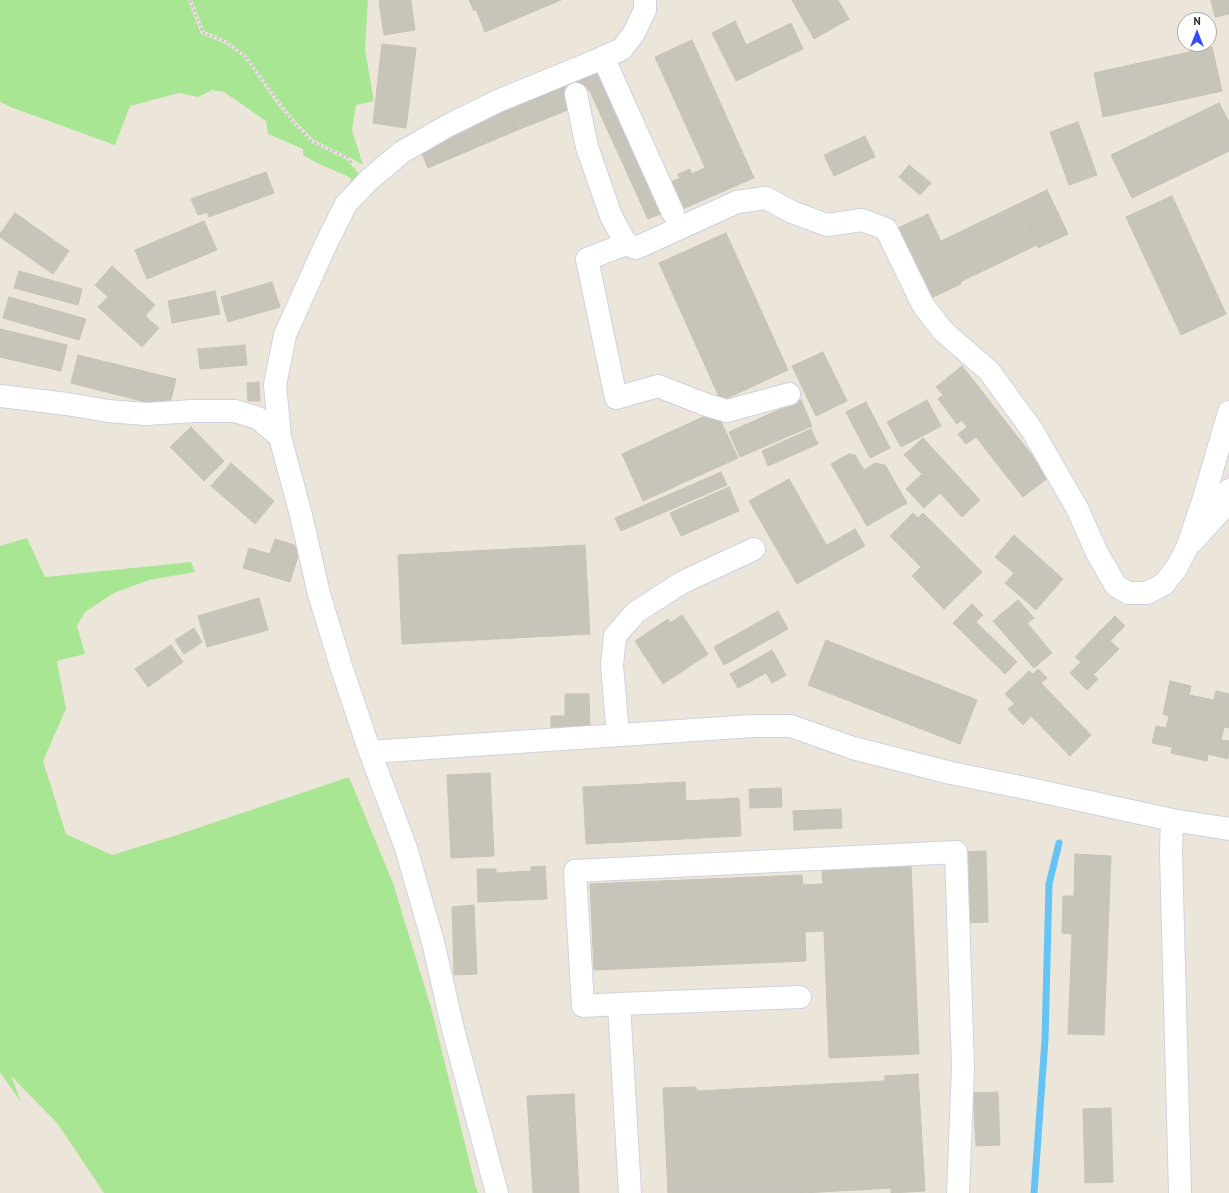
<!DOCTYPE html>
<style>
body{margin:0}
#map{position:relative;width:1229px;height:1193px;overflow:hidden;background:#ece6da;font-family:"PT Sans",sans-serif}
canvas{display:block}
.north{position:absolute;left:1177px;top:12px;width:40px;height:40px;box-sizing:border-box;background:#fff;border:1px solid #a9a9a9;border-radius:50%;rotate:0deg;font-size:11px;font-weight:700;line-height:16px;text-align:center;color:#292929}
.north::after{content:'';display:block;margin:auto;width:14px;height:18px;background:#344bff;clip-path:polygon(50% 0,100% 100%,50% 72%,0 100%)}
</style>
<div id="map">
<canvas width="1229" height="1193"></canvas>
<div class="north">N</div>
</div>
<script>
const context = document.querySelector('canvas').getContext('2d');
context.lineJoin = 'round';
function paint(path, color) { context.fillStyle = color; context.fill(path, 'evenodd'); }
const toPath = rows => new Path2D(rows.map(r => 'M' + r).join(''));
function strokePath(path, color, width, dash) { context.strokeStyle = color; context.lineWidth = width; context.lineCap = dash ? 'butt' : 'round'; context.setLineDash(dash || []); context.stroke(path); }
const green = toPath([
 [0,0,188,0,201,34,224,43,244,57,275,101,294,125,312,143,347,160,360,175,350,190,351,178,315,162,303,155,303,149,268,134,266,121,224,92,212,90,198,97,179,93,130,106,115,145,13,108,0,102],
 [192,0,368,0,365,50,374,101,356,105,352,130,363,165,349,157,314,140,297,123,278,99,246,55,226,40,204,31],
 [27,538,45,577,191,562,195,572,149,580,114,593,85,612,77,626,85,654,57,661,66,709,43,761,66,834,112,855,174,836,349,777,393,883,432,1011,475,1184,478,1193,104,1193,57,1123,11,1076,21,1102,0,1072,0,546]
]);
const stream = toPath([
 [1034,1193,1045,1040,1049,884,1059,843]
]);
const building = toPath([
 [385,0,411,0,415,30,384,35,379,1,385,0],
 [469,0,561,0,485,32,476,9,474,11,469,0],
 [792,0,838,0,849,19,814,39,792,0],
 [1211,0,1229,0,1229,14,1215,17,1211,0],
 [735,21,746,45,791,23,803,49,736,81,712,33,735,21],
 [692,40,754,178,717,194,655,57,692,40],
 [382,44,416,48,406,128,373,123,382,44],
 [1212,47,1222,91,1103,117,1094,73,1212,47],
 [600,70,604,80,588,87,584,77,600,70],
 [584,77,590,89,564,99,559,86,584,77],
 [608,78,667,211,648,219,588,87,608,78],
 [559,86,568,110,515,131,506,106,559,86],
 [1219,103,1229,122,1229,151,1132,198,1111,155,1219,103],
 [506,106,515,131,428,168,420,149,506,106],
 [1078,122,1097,175,1069,185,1050,132,1078,122],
 [865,136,875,157,834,176,824,155,865,136],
 [909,165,931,183,920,195,899,177,909,165],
 [705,168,717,194,678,211,666,184,680,178,678,174,690,169,691,174,705,168],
 [266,172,274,193,209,217,207,212,198,215,191,199,266,172],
 [1047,190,1068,234,1038,248,1018,204,1047,190],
 [1172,196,1226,314,1181,335,1126,217,1172,196],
 [1018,204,1037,245,960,282,941,241,1018,204],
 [15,213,69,251,53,274,0,237,0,234,15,213],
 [928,214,961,284,931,298,898,228,928,214],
 [204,221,217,250,147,279,135,250,204,221],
 [726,233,788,370,721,401,659,263,726,233],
 [112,266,155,305,145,316,159,328,142,347,98,307,108,297,95,285,112,266],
 [19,271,82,289,78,305,14,288,19,271],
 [272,282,280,307,228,322,221,297,272,282],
 [215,291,220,314,172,323,168,301,215,291],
 [9,297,86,319,79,340,3,318,9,297],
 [0,329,67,345,61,371,0,357,0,329],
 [245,345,247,365,200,369,198,349,245,345],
 [823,352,847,401,816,416,792,366,823,352],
 [78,355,176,379,169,408,71,383,78,355],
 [962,366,1049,477,1023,497,976,437,966,444,958,434,967,427,962,420,957,424,938,399,943,395,936,387,962,366],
 [259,382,260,401,248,401,247,383,259,382],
 [801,400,812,426,740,457,729,432,801,400],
 [927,400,941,426,901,447,887,422,927,400],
 [866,402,890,448,870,458,846,412,866,402],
 [716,411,738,458,643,501,622,454,716,411],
 [191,427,224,461,204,481,170,447,191,427],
 [811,429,818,444,768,466,762,451,811,429],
 [923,438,980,500,962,517,940,493,924,508,906,489,922,474,904,455,923,438],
 [849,454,855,455,864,470,875,463,885,465,907,503,867,526,831,464,849,454],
 [231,463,274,501,255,524,211,486,231,463],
 [721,472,727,485,621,531,615,518,721,472],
 [789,479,836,562,797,584,749,501,789,479],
 [729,487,739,511,681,536,670,513,729,487],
 [913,513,918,518,923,513,982,572,944,609,912,576,921,567,890,536,913,513],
 [855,529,865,546,836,562,827,545,855,529],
 [1014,535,1063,579,1036,610,1005,583,1014,573,995,557,1014,535],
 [275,539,301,547,290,582,243,568,249,548,270,554,275,539],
 [585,545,590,634,402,644,398,555,585,545],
 [259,598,268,630,207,647,198,616,259,598],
 [1018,600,1034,618,1027,623,1052,653,1034,668,993,621,1018,600],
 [972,604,983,615,976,622,1017,662,1005,674,953,623,972,604],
 [778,611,788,629,724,665,714,647,778,611],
 [682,615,708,654,663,684,635,641,668,619,670,623,682,615],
 [1115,616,1125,626,1110,641,1100,631,1115,616],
 [194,628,202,642,184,654,175,640,194,628],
 [1100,631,1119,649,1094,674,1075,657,1100,631],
 [826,640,977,700,960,744,808,685,826,640],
 [171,645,183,662,148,687,135,669,171,645],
 [772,650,786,675,772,683,766,673,738,688,730,674,772,650],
 [1081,662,1098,679,1087,690,1070,673,1081,662],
 [1038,669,1047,678,1041,683,1091,735,1070,756,1031,716,1023,725,1008,709,1015,704,1005,694,1029,671,1033,674,1038,669],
 [1170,681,1191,686,1189,695,1214,700,1216,691,1229,694,1229,728,1224,727,1221,740,1229,741,1228,759,1208,754,1207,761,1171,753,1172,747,1152,743,1156,726,1166,728,1169,716,1163,714,1170,681],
 [565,694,589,694,590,728,551,728,551,716,565,716,565,694],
 [490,773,494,856,451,858,447,775,490,773],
 [685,782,686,801,739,798,741,836,586,844,583,787,685,782],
 [781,788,782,807,750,808,749,789,781,788],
 [841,809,842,828,794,830,793,811,841,809],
 [986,851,988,922,966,923,963,852,986,851],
 [1075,854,1111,856,1104,1035,1068,1034,1072,934,1062,933,1063,896,1074,896,1075,854],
 [911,865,919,1054,829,1058,824,931,805,932,806,961,594,970,590,884,802,875,803,885,823,884,822,869,911,865],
 [545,866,547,899,478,902,477,869,496,869,496,873,531,871,531,867,545,866],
 [474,905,477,974,454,975,452,907,474,905],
 [918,1074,925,1191,891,1193,891,1188,803,1193,668,1193,663,1088,696,1087,697,1091,885,1081,885,1076,918,1074],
 [998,1092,1000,1145,976,1146,973,1093,998,1092],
 [574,1094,579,1193,533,1193,527,1096,574,1094],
 [1111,1108,1113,1182,1085,1183,1083,1109,1111,1108]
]);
const path = toPath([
 [190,0,203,33,225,41,245,56,277,100,295,124,313,142,348,158,353,164]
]);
const minor = toPath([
 [603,57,673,213],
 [576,94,587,147,611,216,626,244,636,248,737,202,766,198,792,212,827,225,862,220,886,229,923,305,943,331,989,371,1032,430,1077,508,1097,553,1116,586,1128,593,1147,593,1164,584,1177,567,1187,548,1203,501,1229,412],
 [626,244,587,259,616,398,658,386,707,405,727,411,789,394],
 [0,396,67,404,108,411,146,414,193,411,235,411,258,418,280,437],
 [1193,541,1223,508,1229,490],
 [618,735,612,665,615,636,636,612,683,582,754,549],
 [370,752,753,726,791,726,853,748,951,773,1030,789,1172,820,1229,829],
 [1172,820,1171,853,1180,1193],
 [619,1004,800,997],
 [497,1193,453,1029,433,942,406,848,370,752,341,666,319,594,301,515,280,437,275,385,285,335,325,246,346,204,369,180,402,152,449,125,498,101,593,62,622,49,634,33,645,10,645,0],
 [630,1193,619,1004,583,1006,575,871,956,852,963,1068,958,1193]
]);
paint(green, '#a9e693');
strokePath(stream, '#66c4f5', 7);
paint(building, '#c7c4b9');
strokePath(building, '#c8c2b4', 1);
strokePath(minor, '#cfd1e3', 24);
strokePath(path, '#c7c7c7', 2.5, [3, 2]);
strokePath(minor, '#fff', 22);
</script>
